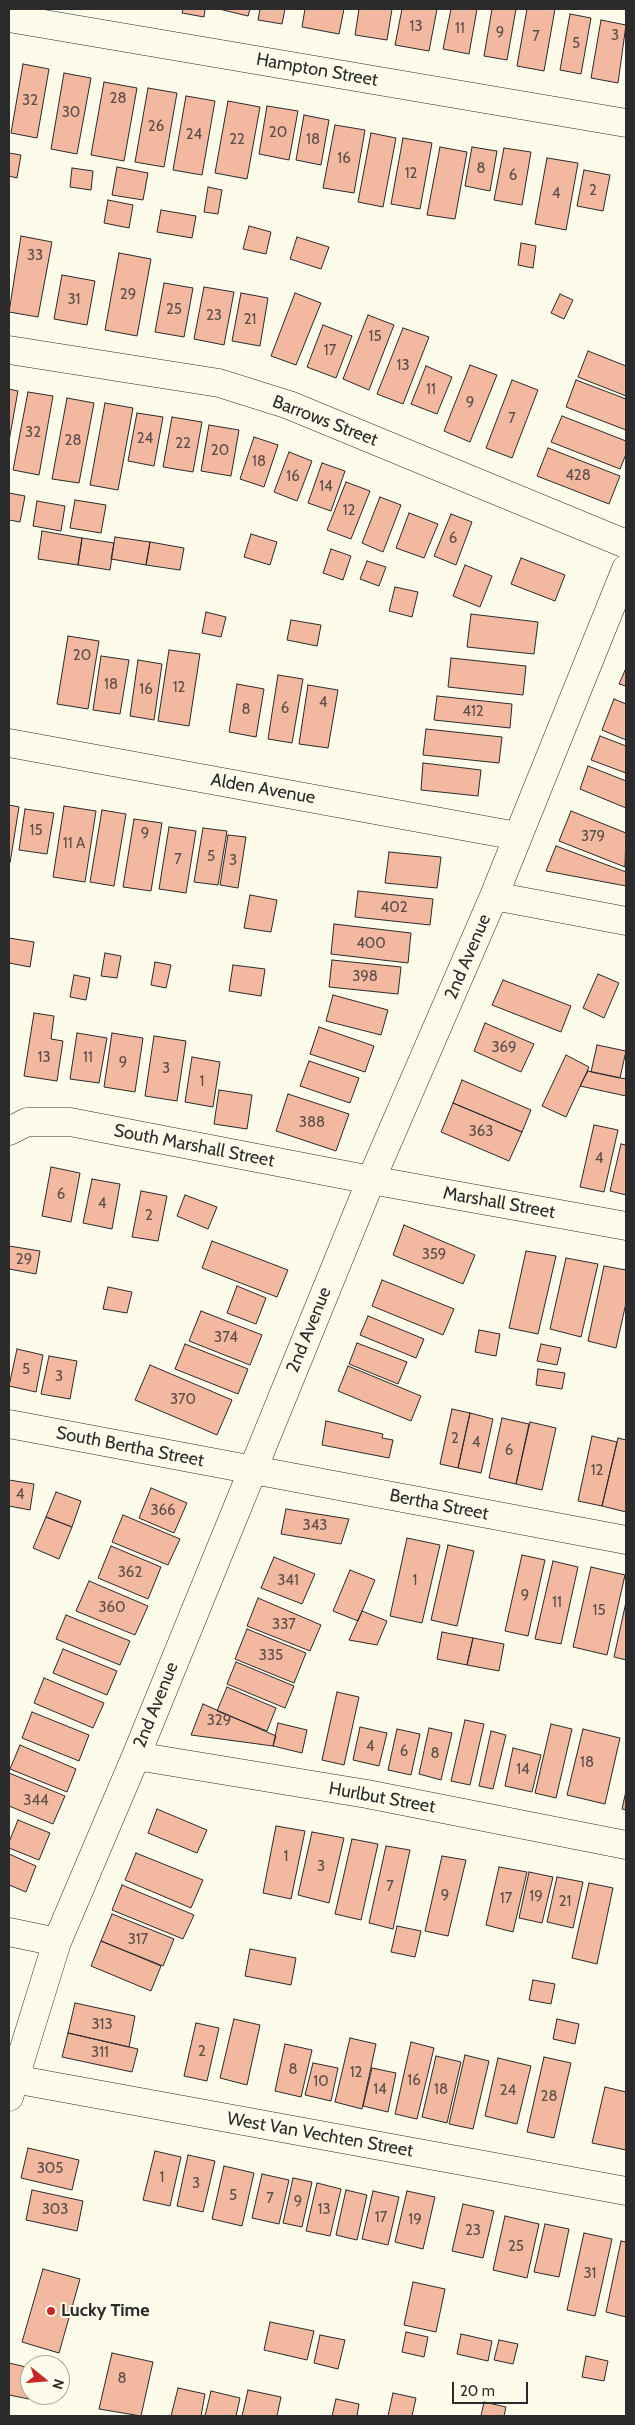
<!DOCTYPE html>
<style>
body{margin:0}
#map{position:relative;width:635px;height:2425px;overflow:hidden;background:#fdfbea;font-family:Cabin,sans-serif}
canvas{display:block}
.frame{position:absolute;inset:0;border:10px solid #2b2b2b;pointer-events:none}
.north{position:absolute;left:20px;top:2355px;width:50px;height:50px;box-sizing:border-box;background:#fdfbea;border:1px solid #a9a89e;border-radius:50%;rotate:107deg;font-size:14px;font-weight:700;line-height:20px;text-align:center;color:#2b2b2b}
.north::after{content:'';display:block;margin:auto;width:18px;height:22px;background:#c62828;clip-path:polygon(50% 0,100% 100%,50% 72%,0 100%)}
.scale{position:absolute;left:452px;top:2382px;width:76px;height:22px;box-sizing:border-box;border:2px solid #2b2b2b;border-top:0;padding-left:6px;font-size:15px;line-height:18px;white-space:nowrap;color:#2b2b2b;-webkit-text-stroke:4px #fdfbea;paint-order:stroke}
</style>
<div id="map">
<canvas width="635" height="2425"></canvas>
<div class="frame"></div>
<div class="north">N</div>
<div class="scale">20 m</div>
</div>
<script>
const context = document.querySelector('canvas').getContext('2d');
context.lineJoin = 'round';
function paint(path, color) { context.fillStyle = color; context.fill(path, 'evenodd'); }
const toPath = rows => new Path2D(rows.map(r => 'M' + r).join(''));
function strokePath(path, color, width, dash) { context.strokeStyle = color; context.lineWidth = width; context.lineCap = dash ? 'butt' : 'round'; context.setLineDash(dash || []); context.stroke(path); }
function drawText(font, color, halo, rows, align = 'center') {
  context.font = font + ' Cabin,sans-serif'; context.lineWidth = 4; context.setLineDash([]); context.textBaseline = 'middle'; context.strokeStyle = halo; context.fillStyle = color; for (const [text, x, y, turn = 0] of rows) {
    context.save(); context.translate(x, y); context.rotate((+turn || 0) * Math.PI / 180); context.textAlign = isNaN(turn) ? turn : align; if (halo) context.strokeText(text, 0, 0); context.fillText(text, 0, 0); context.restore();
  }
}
const building = toPath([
 [183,9,205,9,204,17,182,13,183,9],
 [219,9,250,9,248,16,219,9],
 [260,9,285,9,282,24,258,20,260,9],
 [305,9,344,9,339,34,302,27,305,9],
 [359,9,392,9,387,40,355,35,359,9],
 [402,9,437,9,429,51,395,45,402,9],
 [451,9,477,9,469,54,443,49,451,9],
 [492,9,516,9,507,60,484,56,492,9],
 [527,9,555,9,544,71,517,66,527,9],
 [570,14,591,18,581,74,560,70,570,14],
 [601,20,626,25,618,83,591,78,601,20],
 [23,64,49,69,37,138,11,133,23,64],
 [64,73,91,78,77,154,51,149,64,73],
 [104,82,137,88,124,161,91,155,104,82],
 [148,88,177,93,164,167,135,162,148,88],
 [186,96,215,101,202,175,173,170,186,96],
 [228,101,260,107,247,179,215,173,228,101],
 [267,106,298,111,289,160,259,154,267,106],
 [304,115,329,120,321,165,296,160,304,115],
 [335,125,365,130,354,193,323,188,335,125],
 [371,133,396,138,383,207,358,202,371,133],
 [403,138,432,143,420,209,391,204,403,138],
 [440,147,467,152,455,219,427,215,440,147],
 [472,147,497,151,490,191,465,186,472,147],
 [504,148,531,152,522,205,494,200,504,148],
 [9,153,21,155,17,178,9,176,9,153],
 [547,158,578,163,566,230,535,224,547,158],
 [117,167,148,173,143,200,112,195,117,167],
 [72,168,93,171,91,190,70,187,72,168],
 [584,170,610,175,603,211,577,206,584,170],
 [208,187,222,190,218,214,204,212,208,187],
 [108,200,133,205,129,228,104,223,108,200],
 [161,210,196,216,192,238,157,232,161,210],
 [249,226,271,232,266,254,243,249,249,226],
 [21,236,52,242,38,317,9,312,21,236],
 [297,237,329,247,321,269,290,259,297,237],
 [521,243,536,246,533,268,518,265,521,243],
 [119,253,151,259,137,336,105,330,119,253],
 [62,275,95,281,87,325,54,319,62,275],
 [164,283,193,288,184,337,155,332,164,283],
 [204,287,234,292,224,345,194,339,204,287],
 [241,293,268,298,260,346,232,341,241,293],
 [295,293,321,303,296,365,271,356,295,293],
 [560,294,573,300,564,319,551,313,560,294],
 [368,315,394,325,369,390,343,379,368,315],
 [323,325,352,336,336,378,307,367,323,325],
 [403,328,429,337,403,404,377,394,403,328],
 [588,351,626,366,626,396,578,377,588,351],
 [470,365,497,375,470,442,444,431,470,365],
 [426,366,452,377,437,414,411,404,426,366],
 [512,380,538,390,512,458,486,448,512,380],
 [576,380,626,399,626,430,566,407,576,380],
 [9,389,18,391,9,441,9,389],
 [28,392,53,396,39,475,13,470,28,392],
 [67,398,94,403,79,483,52,479,67,398],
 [105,403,133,408,118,490,90,485,105,403],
 [137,413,163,417,154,466,128,461,137,413],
 [562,416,626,441,626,454,620,469,551,442,562,416],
 [172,417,202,422,193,472,163,467,172,417],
 [209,425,239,430,231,476,201,471,209,425],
 [254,437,278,445,264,487,240,479,254,437],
 [548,448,620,476,609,504,537,476,548,448],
 [289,452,312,461,297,501,274,492,289,452],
 [322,463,345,471,331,511,308,503,322,463],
 [346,482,370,491,351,539,327,530,346,482],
 [9,493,25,496,20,522,9,520,9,493],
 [380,497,401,505,383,552,362,543,380,497],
 [75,500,106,505,101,533,70,528,75,500],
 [37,501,65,506,61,531,33,526,37,501],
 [409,513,438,524,424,558,396,548,409,513],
 [451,514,472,522,456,565,434,556,451,514],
 [42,531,82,538,78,565,38,559,42,531],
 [251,534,277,542,270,565,244,557,251,534],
 [115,537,150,542,146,565,111,559,115,537],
 [82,538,114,543,110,570,78,565,82,538],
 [150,542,184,548,180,570,146,565,150,542],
 [331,549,351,556,343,580,323,573,331,549],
 [521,558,565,575,555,601,511,584,521,558],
 [367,561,386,567,379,586,360,579,367,561],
 [465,565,492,576,480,607,453,596,465,565],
 [395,587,418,592,412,617,389,611,395,587],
 [206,612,226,617,221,637,202,633,206,612],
 [471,614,538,622,534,654,467,647,471,614],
 [291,620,321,625,317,646,287,640,291,620],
 [68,636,99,641,88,709,57,704,68,636],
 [169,650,200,654,189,726,158,721,169,650],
 [101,656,129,660,120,714,93,710,101,656],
 [451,658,526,666,523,695,448,687,451,658],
 [138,660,162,664,154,720,130,716,138,660],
 [626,668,626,686,619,684,626,668],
 [278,675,303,679,292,743,268,739,278,675],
 [237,684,264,689,256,737,229,732,237,684],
 [308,685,338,690,328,748,299,744,308,685],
 [437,696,512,704,510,728,434,720,437,696],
 [614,699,626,704,626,740,602,730,614,699],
 [426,729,502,737,499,763,423,755,426,729],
 [600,736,626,746,626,773,591,760,600,736],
 [423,763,481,770,478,796,421,790,423,763],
 [588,766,626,781,626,808,580,789,588,766],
 [9,805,19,807,10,863,9,863,9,805],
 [64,806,96,811,85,882,53,877,64,806],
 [25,809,54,813,47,854,19,850,25,809],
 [102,810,126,814,114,886,90,882,102,810],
 [571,811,626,833,625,867,559,841,571,811],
 [134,819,162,823,151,891,123,887,134,819],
 [169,827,196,831,186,893,159,889,169,827],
 [203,828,227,831,218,885,194,882,203,828],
 [228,835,246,837,238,888,220,885,228,835],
 [556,846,626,872,626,886,546,871,556,846],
 [389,852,441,857,437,888,385,883,389,852],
 [358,891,433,899,430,925,355,917,358,891],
 [250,895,277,900,271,932,244,928,250,895],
 [334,924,411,933,408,963,331,954,334,924],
 [9,938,34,942,30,967,9,963,9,938],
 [105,953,121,956,117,978,101,976,105,953],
 [332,960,401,967,398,994,329,987,332,960],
 [155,962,171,965,166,988,151,985,155,962],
 [233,965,265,969,261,996,229,991,233,965],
 [598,974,619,983,604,1018,583,1008,598,974],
 [74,975,90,978,86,1000,70,997,74,975],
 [503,980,571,1006,561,1032,492,1005,503,980],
 [333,995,388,1010,381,1035,326,1021,333,995],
 [34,1013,54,1016,51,1039,63,1041,57,1081,24,1076,34,1013],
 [485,1023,534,1044,521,1072,474,1051,485,1023],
 [319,1027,374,1046,365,1072,310,1054,319,1027],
 [77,1033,107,1038,99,1083,70,1079,77,1033],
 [112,1033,143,1038,135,1092,104,1087,112,1033],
 [154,1036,186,1041,177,1101,145,1096,154,1036],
 [597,1045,626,1051,620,1078,591,1072,597,1045],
 [566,1055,589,1067,566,1117,542,1106,566,1055],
 [192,1057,220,1062,213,1107,185,1102,192,1057],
 [309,1061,359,1078,350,1103,300,1086,309,1061],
 [588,1071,626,1079,626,1096,580,1086,588,1071],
 [462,1080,531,1110,522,1132,453,1103,462,1080],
 [219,1090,252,1095,247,1129,214,1124,219,1090],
 [288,1094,349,1114,336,1151,276,1131,288,1094],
 [453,1103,522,1132,509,1161,441,1132,453,1103],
 [594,1125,618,1130,604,1192,580,1187,594,1125],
 [621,1144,626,1145,626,1195,610,1191,621,1144],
 [51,1167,80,1173,71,1222,42,1216,51,1167],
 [92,1179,120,1184,112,1229,83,1223,92,1179],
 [141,1191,167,1196,158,1241,132,1237,141,1191],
 [185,1195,217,1207,208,1229,177,1216,185,1195],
 [404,1225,475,1255,463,1284,393,1255,404,1225],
 [212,1241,288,1270,277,1297,202,1268,212,1241],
 [9,1246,40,1251,36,1274,9,1269,9,1246],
 [526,1251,556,1256,538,1334,509,1328,526,1251],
 [566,1258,598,1264,581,1337,550,1329,566,1258],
 [604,1266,626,1270,626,1303,616,1348,588,1341,604,1266],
 [382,1280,454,1309,443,1335,372,1306,382,1280],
 [237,1286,266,1298,256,1324,227,1313,237,1286],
 [108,1287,132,1292,127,1313,103,1309,108,1287],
 [201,1311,262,1335,250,1365,189,1341,201,1311],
 [368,1316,424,1339,416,1358,360,1335,368,1316],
 [479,1330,500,1334,496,1356,475,1352,479,1330],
 [357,1343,407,1362,398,1384,349,1364,357,1343],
 [185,1344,248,1369,238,1394,175,1369,185,1344],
 [541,1344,561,1348,557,1365,537,1361,541,1344],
 [17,1349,43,1355,36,1392,9,1386,17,1349],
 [49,1356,77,1361,70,1399,41,1394,49,1356],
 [150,1365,232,1400,217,1435,135,1400,150,1365],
 [348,1366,421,1396,411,1421,338,1391,348,1366],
 [538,1369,565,1373,562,1389,536,1385,538,1369],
 [452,1409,470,1413,458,1468,440,1464,452,1409],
 [470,1413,493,1419,481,1473,458,1468,470,1413],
 [502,1418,529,1424,516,1484,489,1478,502,1418],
 [326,1421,383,1434,382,1438,393,1440,389,1458,322,1445,326,1421],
 [530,1422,556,1428,542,1490,516,1484,530,1422],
 [592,1436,617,1442,602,1506,578,1501,592,1436],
 [618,1438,626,1440,626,1512,602,1506,618,1438],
 [9,1480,34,1484,30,1510,9,1506,9,1480],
 [151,1488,187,1503,174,1533,139,1518,151,1488],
 [56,1492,81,1501,72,1527,46,1517,56,1492],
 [286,1509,349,1519,341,1544,281,1534,286,1509],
 [123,1515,180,1539,168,1565,112,1542,123,1515],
 [46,1517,72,1527,59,1559,33,1548,46,1517],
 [407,1538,440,1545,422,1623,390,1616,407,1538],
 [448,1545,474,1551,457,1626,431,1620,448,1545],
 [111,1546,161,1567,148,1599,98,1578,111,1546],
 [522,1555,545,1560,528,1636,505,1631,522,1555],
 [274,1557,315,1574,302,1604,261,1588,274,1557],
 [553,1561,578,1567,561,1644,535,1639,553,1561],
 [591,1567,625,1575,607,1655,573,1647,591,1567],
 [350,1570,375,1580,358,1621,333,1611,350,1570],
 [89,1581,148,1606,135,1635,76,1611,89,1581],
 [258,1598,321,1625,310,1651,247,1626,258,1598],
 [626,1602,626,1660,614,1657,626,1602],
 [362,1611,387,1621,377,1645,349,1640,362,1611],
 [66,1615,130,1641,120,1665,56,1639,66,1615],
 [247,1629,306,1653,294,1683,235,1659,247,1629],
 [442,1632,473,1638,467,1665,437,1659,442,1632],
 [473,1638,504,1644,499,1671,467,1665,473,1638],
 [63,1649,117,1671,107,1695,53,1673,63,1649],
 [236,1662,294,1686,285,1708,227,1684,236,1662],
 [44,1678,104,1703,93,1728,34,1703,44,1678],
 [227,1687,276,1708,267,1731,217,1711,227,1687],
 [337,1692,359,1697,344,1765,322,1760,337,1692],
 [203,1704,276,1736,273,1746,191,1735,203,1704],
 [32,1712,89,1735,79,1761,22,1738,32,1712],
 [465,1720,484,1724,470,1785,451,1781,465,1720],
 [278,1723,307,1730,302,1753,273,1746,278,1723],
 [551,1724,572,1729,556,1798,535,1793,551,1724],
 [360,1727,387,1733,379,1766,353,1760,360,1727],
 [429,1728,452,1733,441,1780,419,1774,429,1728],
 [397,1729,420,1734,411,1775,388,1770,397,1729],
 [583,1729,620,1738,605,1804,567,1795,583,1729],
 [491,1731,506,1735,493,1789,479,1786,491,1731],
 [20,1745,76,1769,67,1792,10,1769,20,1745],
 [513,1748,541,1755,532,1792,505,1786,513,1748],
 [9,1773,65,1796,53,1824,9,1806,9,1773],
 [626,1791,626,1810,622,1809,626,1791],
 [157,1809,207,1830,197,1853,148,1833,157,1809],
 [18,1820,50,1833,39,1860,9,1848,9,1842,18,1820],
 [276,1826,305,1831,291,1899,263,1893,276,1826],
 [312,1832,344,1838,329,1903,298,1895,312,1832],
 [352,1839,378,1844,361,1920,335,1914,352,1839],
 [386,1846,410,1850,393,1929,369,1923,386,1846],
 [136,1853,203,1880,191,1908,125,1880,136,1853],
 [9,1854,36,1866,26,1892,9,1885,9,1854],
 [442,1856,466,1860,448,1936,425,1931,442,1856],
 [499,1867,527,1872,513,1932,486,1925,499,1867],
 [529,1872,553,1877,542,1923,519,1918,529,1872],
 [557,1877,583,1882,573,1928,547,1922,557,1877],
 [589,1883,613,1888,597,1964,572,1958,589,1883],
 [122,1885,194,1915,183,1939,112,1910,122,1885],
 [112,1914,174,1939,163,1966,101,1941,112,1914],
 [397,1926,421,1931,415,1957,391,1952,397,1926],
 [101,1941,161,1966,151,1991,91,1966,101,1941],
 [250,1949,296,1958,291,1985,245,1976,250,1949],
 [533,1980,555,1984,551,2004,529,2000,533,1980],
 [75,2003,135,2016,129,2047,68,2033,75,2003],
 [234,2019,260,2025,247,2085,220,2078,234,2019],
 [557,2019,579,2024,575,2044,553,2039,557,2019],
 [196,2023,219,2028,207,2081,184,2076,196,2023],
 [68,2033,138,2049,132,2072,62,2057,68,2033],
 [350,2038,376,2044,362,2109,335,2102,350,2038],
 [411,2042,434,2048,417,2119,395,2114,411,2042],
 [285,2044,312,2050,301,2097,275,2091,285,2044],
 [465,2055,489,2061,473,2129,449,2124,465,2055],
 [436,2056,461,2062,447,2123,422,2117,436,2056],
 [544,2057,571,2063,554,2138,527,2132,544,2057],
 [498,2058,531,2066,517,2124,485,2116,498,2058],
 [313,2063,338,2068,331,2101,305,2095,313,2063],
 [372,2068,396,2073,388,2112,363,2106,372,2068],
 [605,2087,626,2092,626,2150,592,2143,605,2087],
 [28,2148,79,2160,72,2190,21,2178,28,2148],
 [155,2151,181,2157,170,2206,143,2200,155,2151],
 [188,2155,215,2161,203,2212,177,2206,188,2155],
 [224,2166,254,2173,242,2226,212,2219,224,2166],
 [262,2174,289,2180,279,2224,252,2218,262,2174],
 [293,2178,312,2182,302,2227,283,2223,293,2178],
 [317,2183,341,2189,330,2236,306,2231,317,2183],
 [32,2190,83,2201,77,2231,26,2220,32,2190],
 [346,2190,367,2195,357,2240,336,2235,346,2190],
 [373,2191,399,2197,388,2245,362,2239,373,2191],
 [407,2191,435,2197,423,2249,395,2242,407,2191],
 [463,2204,494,2211,483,2258,452,2251,463,2204],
 [505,2216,539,2224,527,2278,493,2270,505,2216],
 [545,2224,569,2229,559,2277,534,2272,545,2224],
 [584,2233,612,2239,595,2316,567,2310,584,2233],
 [621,2241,626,2242,626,2317,606,2312,621,2241],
 [43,2269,80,2279,59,2353,22,2342,43,2269],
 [413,2282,445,2289,436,2332,404,2325,413,2282],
 [270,2322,314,2331,307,2360,264,2350,270,2322],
 [406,2332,428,2337,424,2357,402,2352,406,2332],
 [461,2334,492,2341,488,2361,457,2354,461,2334],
 [320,2335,345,2340,338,2369,314,2363,320,2335],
 [499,2340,518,2344,513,2364,494,2360,499,2340],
 [112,2353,153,2362,141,2416,99,2409,112,2353],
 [586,2356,608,2361,604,2381,582,2377,586,2356],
 [9,2363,30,2368,29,2399,9,2395,9,2363],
 [178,2388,205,2394,201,2416,171,2416,178,2388],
 [248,2390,281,2397,277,2416,242,2416,248,2390],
 [211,2391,240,2398,236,2416,205,2416,211,2391],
 [393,2393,416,2398,412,2416,388,2416,393,2393],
 [336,2399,359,2404,357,2416,332,2416,336,2399],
 [484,2402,506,2407,504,2416,481,2416,484,2402]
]);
const minor = toPath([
 [9,18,626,123],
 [9,350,219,383,289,405,626,544],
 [9,743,517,836],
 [494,896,626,921],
 [9,1131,27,1122,70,1122,371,1180,626,1226],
 [9,1424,626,1540],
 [136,1756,367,1794,626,1845],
 [9,1932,57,1942],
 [14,2079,626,2191],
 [9,2097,57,1942,136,1756,371,1180,494,896,626,569]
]);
const markers = [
 [51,2311,5,"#c62828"]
];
const numberNames = [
 ["13",416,27],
 ["11",460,29],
 ["9",500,33],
 ["3",615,36],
 ["7",536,37],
 ["5",576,44],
 ["28",118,99],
 ["32",30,101],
 ["30",71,113],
 ["26",156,127],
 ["20",278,133],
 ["24",194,135],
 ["22",237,140],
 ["18",313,140],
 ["16",344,159],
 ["8",481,169],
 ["12",411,174],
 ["6",513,176],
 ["2",593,191],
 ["4",556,194],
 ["33",35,256],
 ["29",128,295],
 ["31",74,300],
 ["25",174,310],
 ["23",214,316],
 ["21",250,320],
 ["15",375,337],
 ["17",330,351],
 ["13",403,366],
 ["11",431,390],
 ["9",470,403],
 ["7",512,419],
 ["32",33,433],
 ["24",145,439],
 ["28",73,441],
 ["22",183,444],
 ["20",220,451],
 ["18",259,462],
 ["428",578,476],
 ["16",293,477],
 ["14",326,487],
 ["12",349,511],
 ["6",453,539],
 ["20",82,656],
 ["18",111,685],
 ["12",179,688],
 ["16",146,690],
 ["4",323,703],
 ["6",285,709],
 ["8",246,710],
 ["412",473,712],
 ["15",36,831],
 ["9",145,834],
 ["379",593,837],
 ["11 A",74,844],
 ["5",211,857],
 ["7",178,860],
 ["3",233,861],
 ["402",394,908],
 ["400",371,944],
 ["398",365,977],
 ["369",504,1048],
 ["13",44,1058],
 ["11",88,1058],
 ["9",123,1063],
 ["3",166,1069],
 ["1",202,1082],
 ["388",312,1123],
 ["363",481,1132],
 ["4",599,1159],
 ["6",61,1195],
 ["4",102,1204],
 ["2",149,1216],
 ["359",434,1255],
 ["29",24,1260],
 ["374",226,1338],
 ["5",26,1370],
 ["3",59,1377],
 ["370",183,1400],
 ["2",455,1439],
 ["4",476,1443],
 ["6",509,1451],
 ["12",597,1471],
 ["4",20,1495],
 ["366",163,1511],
 ["343",315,1526],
 ["362",130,1573],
 ["341",288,1581],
 ["1",415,1581],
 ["9",525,1596],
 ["11",557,1603],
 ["360",112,1608],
 ["15",599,1611],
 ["337",284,1625],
 ["335",271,1656],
 ["329",219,1721],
 ["4",370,1747],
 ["6",404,1752],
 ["8",435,1754],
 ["18",587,1763],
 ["14",523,1770],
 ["344",36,1801],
 ["1",286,1857],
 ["3",321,1867],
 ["7",390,1887],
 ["9",445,1896],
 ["19",536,1897],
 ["17",506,1899],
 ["21",565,1902],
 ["317",138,1940],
 ["313",102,2025],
 ["2",202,2052],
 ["311",100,2053],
 ["8",293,2070],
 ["12",356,2073],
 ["16",414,2081],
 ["10",321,2082],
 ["14",380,2090],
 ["18",441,2090],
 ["24",508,2091],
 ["28",549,2097],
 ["305",50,2169],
 ["1",162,2178],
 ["3",196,2184],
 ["5",233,2196],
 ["7",270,2199],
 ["9",298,2202],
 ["303",55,2210],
 ["13",324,2210],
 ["17",381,2218],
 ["19",415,2220],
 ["23",473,2231],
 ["25",516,2247],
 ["31",590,2274],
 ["8",122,2379]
];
const streetNames = [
 ["Hampton Street",317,70,10],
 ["Barrows Street",325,421,21],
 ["Alden Avenue",263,789,10],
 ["2nd Avenue",468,957,-67],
 ["South Marshall Street",194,1146,11],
 ["Marshall Street",499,1203,10],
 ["2nd Avenue",309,1330,-68],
 ["South Bertha Street",130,1447,11],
 ["Bertha Street",439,1505,11],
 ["2nd Avenue",156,1705,-68],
 ["Hurlbut Street",382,1798,10],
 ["West Van Vechten Street",320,2135,10]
];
const poiNames = [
 ["Lucky Time",61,2311]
];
paint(building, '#f2b8a0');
strokePath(building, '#2b2b2b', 1);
strokePath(minor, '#2b2b2b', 29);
strokePath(minor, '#fdfbea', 28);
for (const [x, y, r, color] of markers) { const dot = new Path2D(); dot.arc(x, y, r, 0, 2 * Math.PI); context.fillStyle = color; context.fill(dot); strokePath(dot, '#fdfbea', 2); }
drawText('15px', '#5d4e48', null, numberNames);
drawText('18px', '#2b2b2b', '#fdfbea', streetNames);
drawText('bold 18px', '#2b2b2b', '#fdfbea', poiNames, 'left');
</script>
